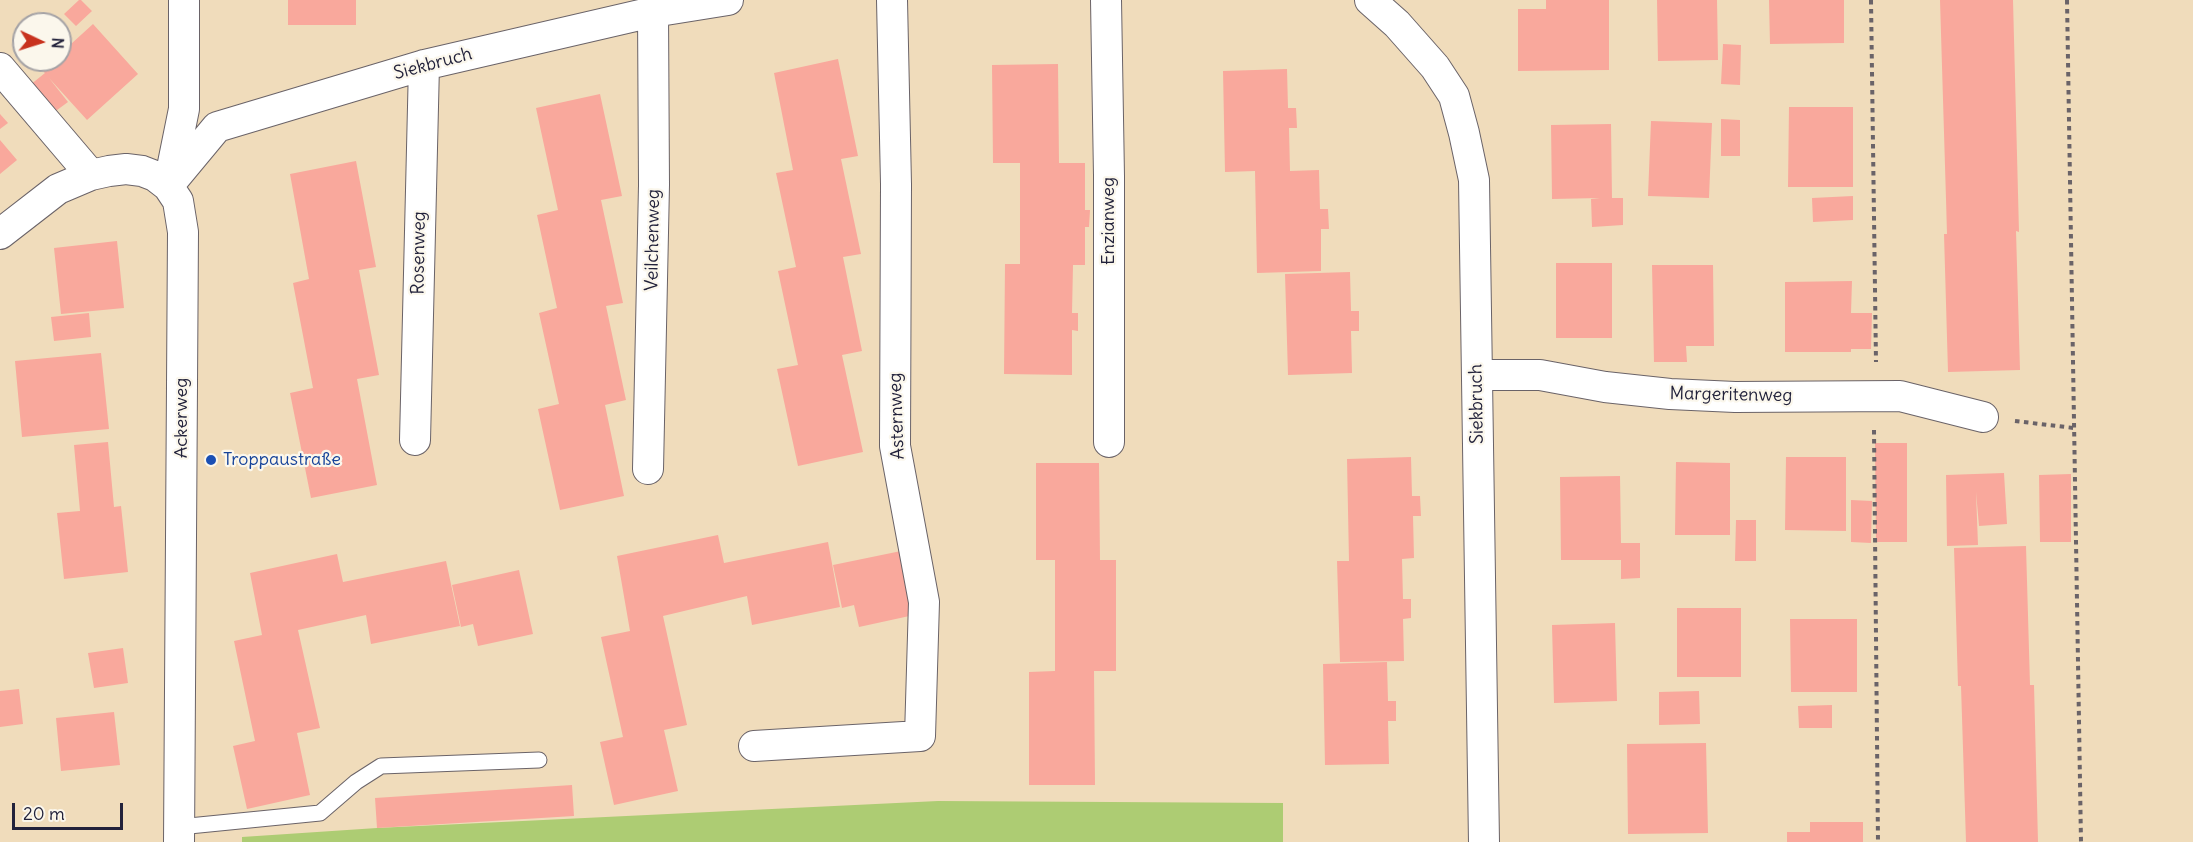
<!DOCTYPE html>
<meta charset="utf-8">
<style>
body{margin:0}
#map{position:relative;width:2193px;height:842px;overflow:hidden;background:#f0dcbb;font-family:Delius,sans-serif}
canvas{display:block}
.north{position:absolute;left:12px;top:12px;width:60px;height:60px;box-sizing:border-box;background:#fbf7ec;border:2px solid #a4a2a5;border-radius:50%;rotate:94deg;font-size:16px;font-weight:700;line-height:24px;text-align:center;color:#22223b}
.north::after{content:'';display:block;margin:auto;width:21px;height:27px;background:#c8321e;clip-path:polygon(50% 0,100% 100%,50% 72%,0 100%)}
.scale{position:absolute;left:12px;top:803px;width:111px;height:27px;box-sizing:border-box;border:3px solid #22223b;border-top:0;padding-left:8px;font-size:18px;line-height:21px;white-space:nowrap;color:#22223b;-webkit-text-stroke:4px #fbf7ec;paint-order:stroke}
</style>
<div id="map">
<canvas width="2193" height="842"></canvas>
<div class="north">N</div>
<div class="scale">20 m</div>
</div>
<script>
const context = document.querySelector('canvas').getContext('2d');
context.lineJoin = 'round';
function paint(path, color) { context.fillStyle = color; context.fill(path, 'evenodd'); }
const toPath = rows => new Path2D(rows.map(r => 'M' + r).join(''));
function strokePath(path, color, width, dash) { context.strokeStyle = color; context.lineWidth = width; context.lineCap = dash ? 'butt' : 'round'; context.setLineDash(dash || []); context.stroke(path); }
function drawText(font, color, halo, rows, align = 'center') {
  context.font = font + ' Delius,sans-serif'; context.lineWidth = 4.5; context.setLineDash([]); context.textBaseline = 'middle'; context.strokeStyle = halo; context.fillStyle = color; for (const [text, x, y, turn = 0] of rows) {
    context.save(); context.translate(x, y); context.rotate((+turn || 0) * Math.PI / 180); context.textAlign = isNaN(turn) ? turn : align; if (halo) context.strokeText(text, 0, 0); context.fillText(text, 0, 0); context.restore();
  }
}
const green = toPath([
 [938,801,1283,803,1283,842,242,842,242,837,377,828]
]);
const building = toPath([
 [79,0,81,0,92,11,76,26,64,14],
 [288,0,356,0,356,25,288,25],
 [1546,0,1609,0,1609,70,1518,71,1518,9,1546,9],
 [1657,0,1717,0,1718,60,1658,61],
 [1769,0,1844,0,1844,43,1770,44],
 [1940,0,2013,0,2019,232,2016,231,2020,370,1948,372,1944,234,1947,234,1946,199],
 [93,24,138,74,87,120,49,78,68,102,53,113,30,85,45,73,42,70,53,60,60,60,60,54],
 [1723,44,1741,45,1740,85,1721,84],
 [838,59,858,156,841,159,861,254,843,257,862,351,842,355,863,452,798,466,777,369,798,365,778,271,796,267,776,173,793,170,774,73],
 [1058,64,1059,163,1085,163,1085,210,1090,210,1089,227,1085,227,1085,265,1073,265,1072,313,1078,313,1078,331,1072,330,1072,375,1004,374,1005,264,1020,264,1020,163,993,163,992,65],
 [1287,69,1288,108,1296,108,1297,128,1289,128,1290,171,1319,170,1320,209,1328,209,1329,229,1321,229,1321,271,1257,273,1255,171,1225,172,1223,71],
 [600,94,622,196,601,200,623,303,606,306,626,400,605,405,624,496,560,510,538,409,559,404,539,313,557,308,537,215,558,210,536,108],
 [1789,107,1853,107,1853,187,1788,187],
 [0,114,8,123,0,129],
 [1721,119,1740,120,1740,156,1721,156],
 [1651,121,1712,123,1709,198,1648,196],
 [1611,124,1612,198,1623,198,1623,225,1592,227,1591,199,1600,198,1552,199,1551,125],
 [0,140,17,160,0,174],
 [356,161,376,267,359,270,379,375,357,379,377,485,311,498,290,393,313,388,293,283,309,279,290,174],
 [1853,196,1853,220,1813,222,1812,198],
 [117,241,124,308,61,314,54,248],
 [1556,263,1612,263,1612,338,1556,338],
 [1652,265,1713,265,1714,346,1686,346,1687,362,1654,362],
 [1350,272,1351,311,1359,311,1359,331,1351,331,1352,373,1288,375,1285,274],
 [1852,281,1851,313,1872,313,1871,349,1851,349,1851,352,1785,352,1785,282],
 [89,313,91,337,54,341,51,317],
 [101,353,109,429,22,437,15,361],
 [108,442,114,507,121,506,128,572,64,579,57,513,80,511,74,445],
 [1875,443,1907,443,1907,542,1876,542],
 [1411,457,1412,496,1420,496,1421,516,1413,516,1414,558,1402,559,1403,599,1411,599,1411,618,1403,619,1404,661,1340,662,1337,561,1349,561,1347,459],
 [1786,457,1846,457,1846,531,1785,530],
 [1676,462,1730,463,1730,535,1675,535],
 [1036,463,1099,463,1100,560,1116,560,1116,671,1094,671,1095,785,1029,785,1029,672,1055,671,1055,560,1036,560],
 [2004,473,2007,524,1979,526,1976,492,1978,545,1947,546,1946,475],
 [2071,474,2071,542,2040,542,2039,475],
 [1620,476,1621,543,1640,543,1640,578,1621,579,1621,560,1561,560,1560,477],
 [1851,500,1872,501,1871,543,1851,542],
 [1736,520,1756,520,1756,561,1735,561],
 [718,535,724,563,828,542,840,607,752,625,747,596,663,616,687,725,664,730,678,791,614,805,600,742,623,737,601,637,630,631,617,556],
 [2026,546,2030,685,2034,685,2038,842,1966,842,1961,686,1958,686,1954,548],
 [901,551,914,615,859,627,854,605,842,608,833,565],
 [337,554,343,582,446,561,460,626,371,644,366,615,298,630,320,728,297,733,310,795,247,809,233,746,255,741,234,641,262,635,250,573],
 [519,570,533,634,478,646,473,624,461,627,452,585],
 [1677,608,1741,608,1741,677,1677,677],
 [1790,619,1857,619,1857,692,1791,692],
 [1615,623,1617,701,1554,703,1552,625],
 [123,648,128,683,94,688,88,653],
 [1387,662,1388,701,1396,701,1396,721,1388,721,1389,764,1325,765,1323,664],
 [19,689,23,724,0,727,0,691],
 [1699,691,1700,724,1659,725,1659,692],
 [1832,705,1832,728,1799,728,1798,706],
 [114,712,120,765,61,771,56,718],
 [1706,743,1708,833,1628,834,1627,744],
 [572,785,574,816,377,828,375,798],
 [1810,822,1863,822,1863,842,1787,842,1787,832,1810,832]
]);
const path = toPath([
 [1871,0,1876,362],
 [2067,0,2081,842],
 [2015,421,2074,428],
 [1874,430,1878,842]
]);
const service = toPath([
 [179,827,320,813,356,782,381,766,539,760]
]);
const minor = toPath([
 [1106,0,1109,176,1109,442],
 [1370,0,1397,24,1435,67,1454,96,1464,133,1474,180,1484,842],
 [0,68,91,175],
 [169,183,184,109,184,0],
 [168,186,217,127,424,65,653,12,728,0],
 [0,234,58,189,91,175,109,171,126,169,142,171,155,176,168,186,178,201,183,232,179,842],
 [1477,375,1540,375,1605,387,1670,394,1735,397,1900,396,1983,417],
 [415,440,424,65],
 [648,469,654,185,653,12],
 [754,746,920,736,924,602,895,446,896,184,892,0]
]);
const markers = [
 [211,460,6,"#1a4fb4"]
];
const streetNames = [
 ["Siekbruch",433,64,-15],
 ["Enzianweg",1109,221,-90],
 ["Veilchenweg",653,240,-89],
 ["Rosenweg",419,253,-89],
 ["Margeritenweg",1731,395,1],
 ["Siekbruch",1477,404,-91],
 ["Asternweg",897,416,-92],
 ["Ackerweg",182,418,-90]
];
const transitNames = [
 ["Troppaustraße",223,460]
];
paint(green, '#adcc73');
paint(building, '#f9a89c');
strokePath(service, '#6a6368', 17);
strokePath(minor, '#6a6368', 32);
strokePath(path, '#6a6368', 4, [4.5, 4.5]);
strokePath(service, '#fff', 15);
strokePath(minor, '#fff', 30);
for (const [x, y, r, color] of markers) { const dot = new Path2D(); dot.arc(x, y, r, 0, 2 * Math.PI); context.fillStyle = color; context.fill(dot); strokePath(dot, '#fbf7ec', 2); }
drawText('18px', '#22223b', '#fbf7ec', streetNames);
drawText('18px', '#164399', '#fbf7ec', transitNames, 'left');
</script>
